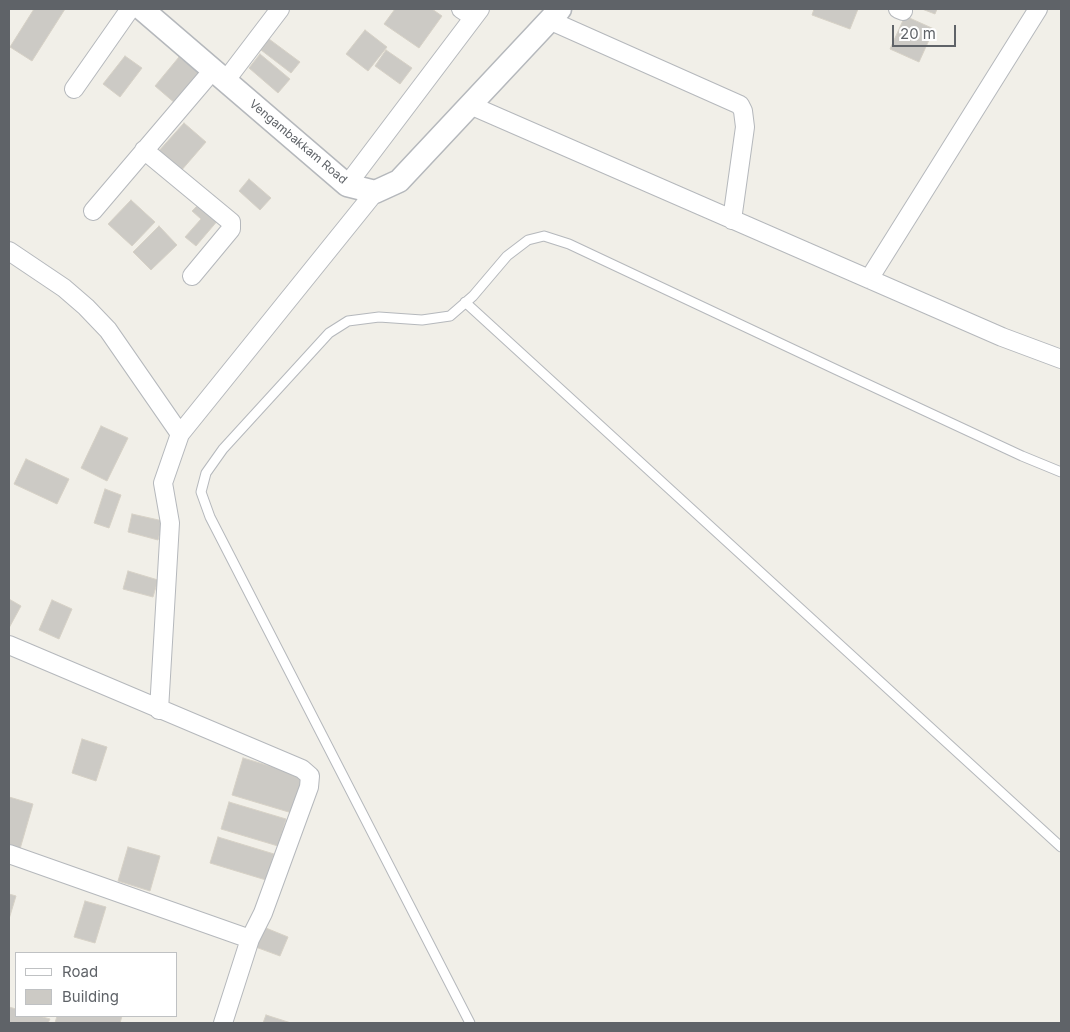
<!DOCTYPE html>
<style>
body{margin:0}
#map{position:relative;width:1070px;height:1032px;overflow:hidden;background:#f1efe8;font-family:Inter,sans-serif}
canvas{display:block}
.frame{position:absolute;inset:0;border:10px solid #5f6368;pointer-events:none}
.legend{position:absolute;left:15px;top:952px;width:162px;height:65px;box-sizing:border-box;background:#fff;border:1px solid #bfc1c3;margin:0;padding:6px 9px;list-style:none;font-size:15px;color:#5f6368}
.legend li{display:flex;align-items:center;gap:10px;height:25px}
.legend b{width:25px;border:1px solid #bfc1c3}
.scale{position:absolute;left:892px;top:25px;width:64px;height:22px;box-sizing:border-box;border:2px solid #5f6368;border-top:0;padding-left:6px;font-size:15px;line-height:18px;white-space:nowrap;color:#5f6368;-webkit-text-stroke:4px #fff;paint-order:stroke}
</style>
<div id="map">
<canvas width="1070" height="1032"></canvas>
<div class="frame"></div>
<ul class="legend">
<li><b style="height:6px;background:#fff"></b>Road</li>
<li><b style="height:14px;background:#cccac5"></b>Building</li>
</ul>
<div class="scale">20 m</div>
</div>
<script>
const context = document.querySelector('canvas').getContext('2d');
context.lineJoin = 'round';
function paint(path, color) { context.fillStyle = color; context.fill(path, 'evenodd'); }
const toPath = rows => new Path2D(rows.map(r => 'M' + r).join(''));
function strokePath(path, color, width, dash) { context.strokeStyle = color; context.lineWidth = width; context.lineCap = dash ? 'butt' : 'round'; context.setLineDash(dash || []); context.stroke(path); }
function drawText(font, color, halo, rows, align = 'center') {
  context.font = font + ' Inter,sans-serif'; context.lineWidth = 4; context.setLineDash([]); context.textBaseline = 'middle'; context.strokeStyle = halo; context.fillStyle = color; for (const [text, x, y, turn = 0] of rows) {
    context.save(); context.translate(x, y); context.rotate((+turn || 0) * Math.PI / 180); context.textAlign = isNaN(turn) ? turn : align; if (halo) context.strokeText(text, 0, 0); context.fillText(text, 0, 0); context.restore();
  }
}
const building = toPath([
 [34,9,65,9,32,61,10,47,34,9],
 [395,9,432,9,442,16,419,48,384,24,395,9],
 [814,9,858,9,850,29,812,15,814,9],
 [922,9,937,9,935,14,922,9],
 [905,16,934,29,919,62,890,49,905,16],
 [365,30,387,47,368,71,346,54,365,30],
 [269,39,300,62,291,73,261,50,269,39],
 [386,50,412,68,400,84,375,66,386,50],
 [260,54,290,79,278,93,249,68,260,54],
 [125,56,142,68,120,97,103,84,125,56],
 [179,57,201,74,176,104,155,86,179,57],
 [184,123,206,142,180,172,157,153,184,123],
 [249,179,271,198,260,210,239,191,249,179],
 [131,200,155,222,132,246,108,224,131,200],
 [200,203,219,219,196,246,185,237,201,219,192,211,200,203],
 [159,226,177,245,151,270,133,252,159,226],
 [101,426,128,438,107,481,81,468,101,426],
 [26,459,69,479,57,504,14,484,26,459],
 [105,489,121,495,109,528,94,523,105,489],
 [132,514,163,521,158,540,128,532,132,514],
 [128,571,158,580,153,597,123,589,128,571],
 [9,599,21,606,9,628,9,599],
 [52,600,72,609,59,639,39,630,52,600],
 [82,739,107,747,96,781,72,773,82,739],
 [243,758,303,776,292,813,232,795,243,758],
 [9,797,33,804,20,849,9,846,9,797],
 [229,802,286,819,278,846,221,829,229,802],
 [218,837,274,854,266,880,210,863,218,837],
 [128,847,160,856,150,891,118,881,128,847],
 [9,894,16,896,9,919,9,894],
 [85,901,106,907,95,943,74,937,85,901],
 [261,926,288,937,280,956,253,946,261,926],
 [9,1007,16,1009,16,1016,39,1016,50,1019,48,1023,9,1023,9,1007],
 [266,1015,291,1023,263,1023,266,1015],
 [57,1016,122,1016,120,1023,55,1023,57,1016]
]);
const service = toPath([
 [465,302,1061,847],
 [470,1023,210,517,201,492,206,473,223,449,329,333,348,321,379,317,422,320,450,316,473,296,507,256,528,240,544,236,569,244,837,370,1022,456,1061,472]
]);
const minor = toPath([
 [461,9,473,17],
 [898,9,903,11],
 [549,20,740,105,743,111,745,127,732,220],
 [226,80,280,9],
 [74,89,130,9],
 [470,105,1002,337,1061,359],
 [144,150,231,222,231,229,192,276],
 [347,185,480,9],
 [93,211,213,70],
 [9,251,64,288,86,307,108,330,180,434],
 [869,279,1038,9],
 [9,645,302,769,310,776,309,787,263,913,250,939,223,1023],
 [159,710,170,523,163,483,180,434,375,192],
 [9,854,250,939]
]);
const tertiary = toPath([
 [142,9,347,185,375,192,399,181,560,9]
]);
const streetNames = [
 ["Vengambakkam Road",298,142,40]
];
paint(building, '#cccac5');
strokePath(building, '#d6d1c6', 1);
strokePath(service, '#b5b8bc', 11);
strokePath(minor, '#b5b8bc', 20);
strokePath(tertiary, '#b5b8bc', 25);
strokePath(service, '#fff', 9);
strokePath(minor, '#fff', 18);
strokePath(tertiary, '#fff', 22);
drawText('12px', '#5f6368', '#fff', streetNames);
</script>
